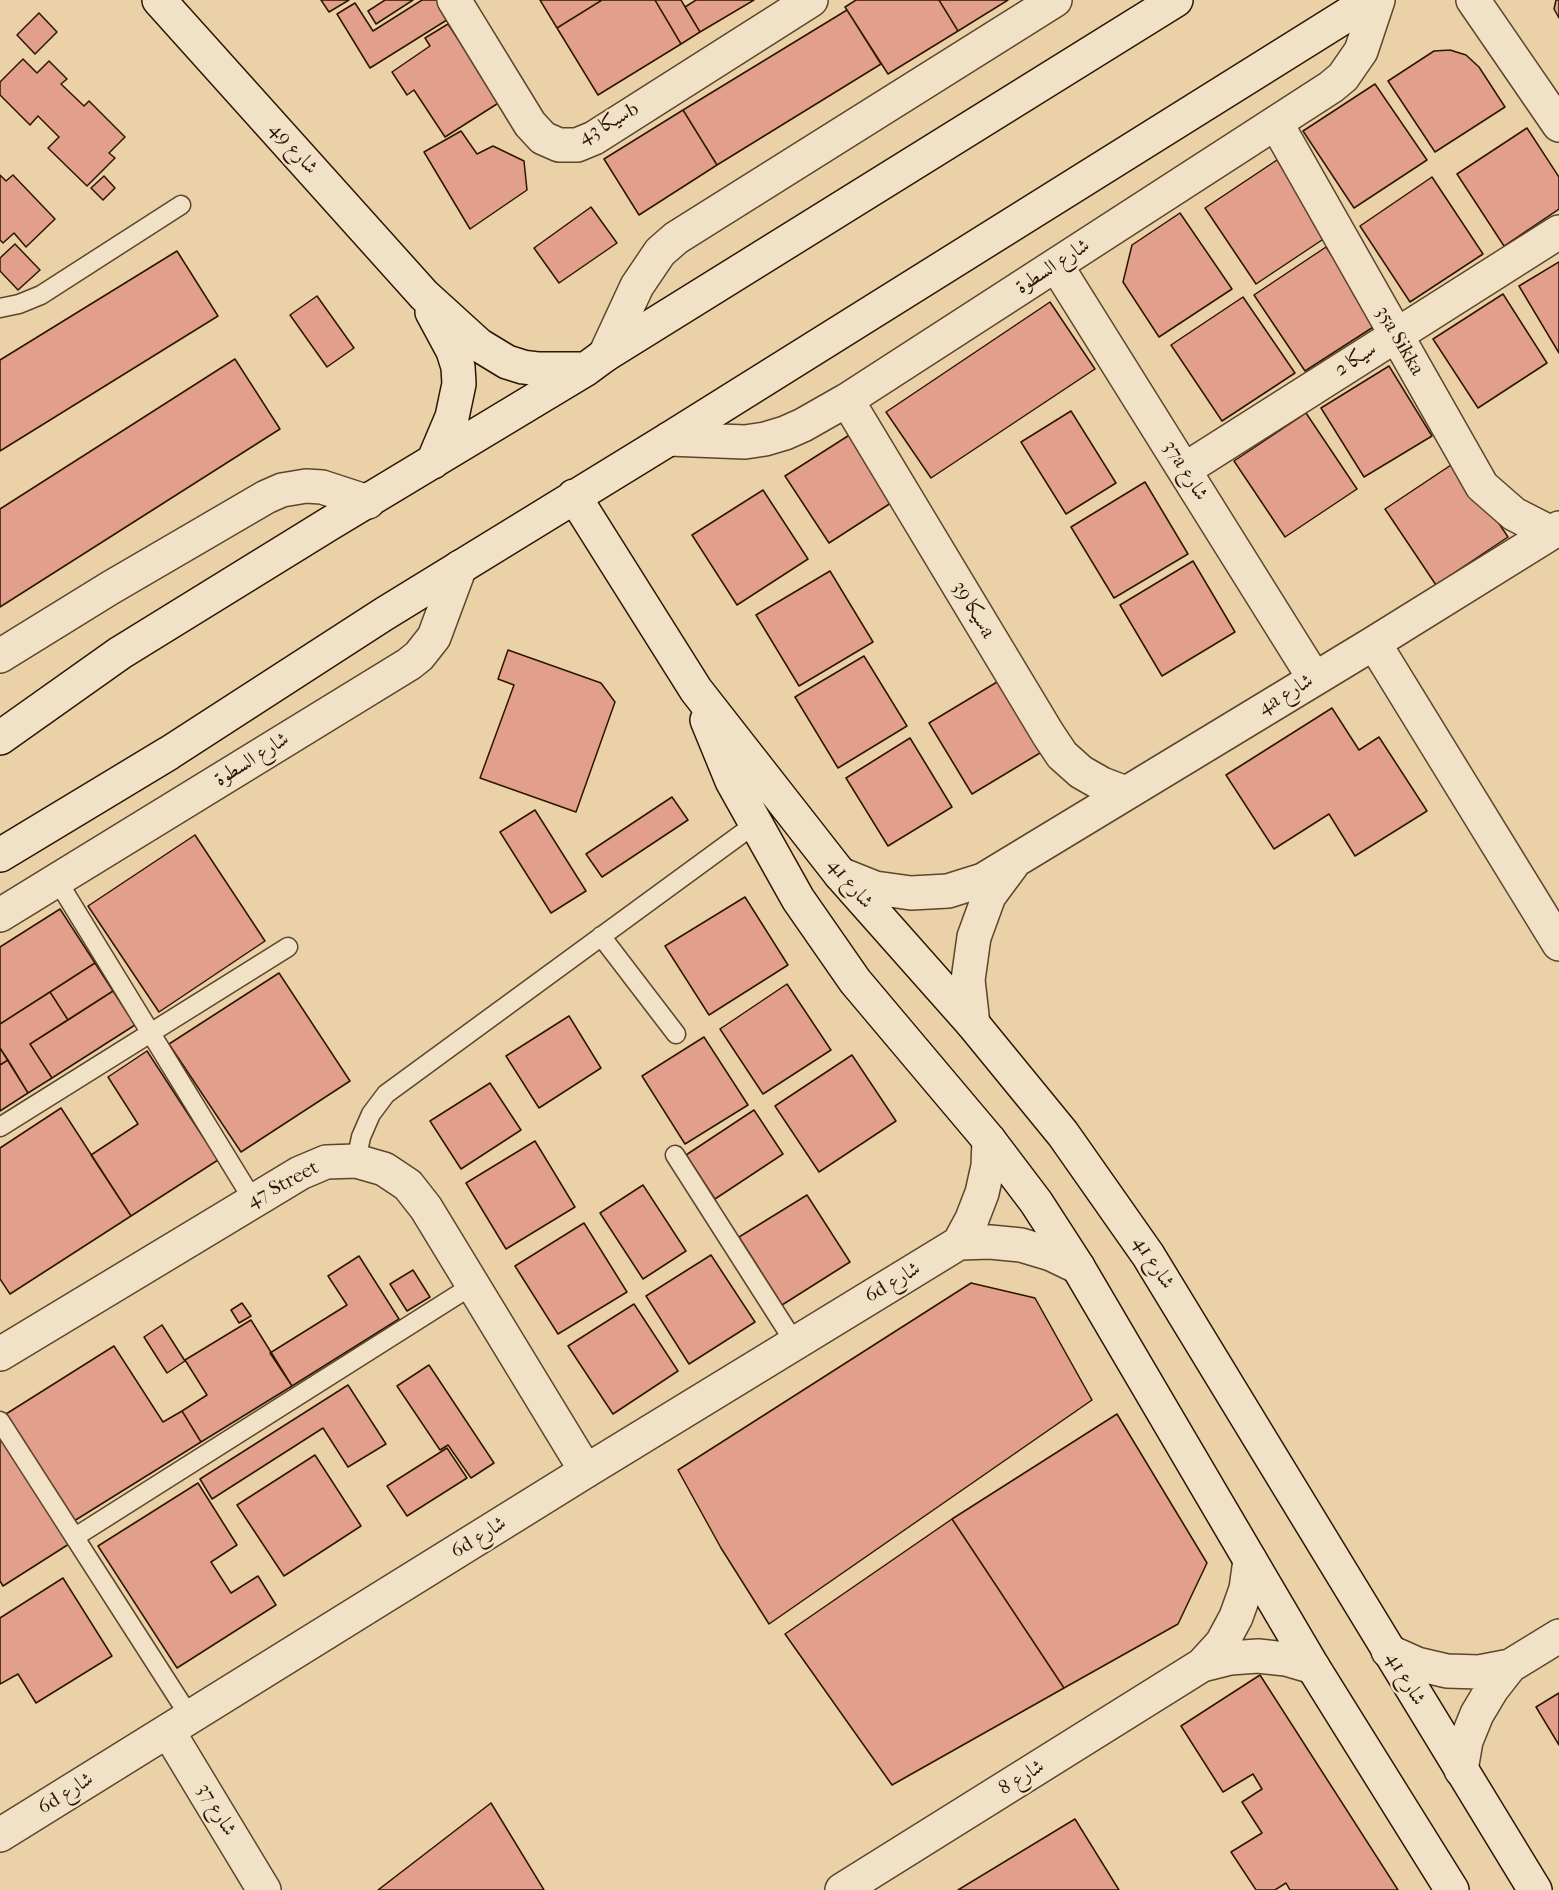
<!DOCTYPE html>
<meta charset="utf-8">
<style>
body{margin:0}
canvas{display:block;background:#ead1a7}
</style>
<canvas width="1559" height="1890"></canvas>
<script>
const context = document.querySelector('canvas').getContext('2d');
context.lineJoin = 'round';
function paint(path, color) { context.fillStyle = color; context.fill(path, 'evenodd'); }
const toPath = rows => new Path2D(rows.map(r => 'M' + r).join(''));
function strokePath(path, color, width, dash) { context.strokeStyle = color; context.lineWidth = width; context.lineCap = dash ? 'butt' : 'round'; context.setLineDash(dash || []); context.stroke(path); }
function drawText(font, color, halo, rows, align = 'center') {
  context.font = font + ' "IM FELL French Canon",Amiri,serif'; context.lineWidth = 4.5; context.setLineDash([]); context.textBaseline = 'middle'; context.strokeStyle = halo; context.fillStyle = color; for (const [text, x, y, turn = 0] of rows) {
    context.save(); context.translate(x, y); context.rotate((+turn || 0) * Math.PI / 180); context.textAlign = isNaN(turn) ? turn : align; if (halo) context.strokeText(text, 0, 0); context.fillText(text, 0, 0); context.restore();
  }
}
const building = toPath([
 [321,0,349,0,329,12,321,0],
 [385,0,413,0,376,24,368,11,385,0],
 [422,0,439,0,450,18,370,68,337,14,355,3,373,31,422,0],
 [540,0,602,0,557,28,540,0],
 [602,0,655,0,681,44,598,95,557,28,602,0],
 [655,0,681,0,700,32,681,44,655,0],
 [696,0,754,0,700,32,685,7,696,0],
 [856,0,939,0,958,31,888,74,845,7,856,0],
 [939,0,1008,0,958,31,939,0],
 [1556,0,1559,0,1559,18,1554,9,1556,0],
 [847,10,881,64,717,165,683,110,847,10],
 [39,13,57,32,35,54,17,35,39,13],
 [448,24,500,102,445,137,414,90,407,95,392,72,430,46,425,38,448,24],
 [1450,50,1466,55,1479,67,1505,107,1435,152,1388,81,1434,51,1450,50],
 [23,59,37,73,49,61,67,79,61,84,84,106,89,101,125,137,109,153,115,158,87,186,48,148,59,137,38,116,30,125,0,95,0,82,23,59],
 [1375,84,1427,160,1354,208,1303,131,1375,84],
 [683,110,717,165,639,215,604,159,683,110],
 [1527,128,1559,177,1559,209,1504,246,1457,174,1527,128],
 [461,131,477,154,493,146,524,161,527,190,470,229,424,152,461,131],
 [1277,160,1328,236,1256,284,1205,208,1277,160],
 [0,175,6,181,13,175,55,219,26,247,14,233,3,243,0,240,0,175],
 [104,176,115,188,103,200,91,188,104,176],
 [1432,177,1483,254,1410,302,1360,226,1432,177],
 [591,207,617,243,559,283,534,248,591,207],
 [1180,213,1232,289,1159,337,1123,282,1132,245,1180,213],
 [15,244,40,270,18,290,0,271,0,258,15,244],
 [1326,247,1378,324,1305,371,1254,295,1326,247],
 [177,251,218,316,0,451,0,360,177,251],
 [1559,262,1559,353,1519,286,1559,262],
 [1503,294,1547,363,1478,408,1433,339,1503,294],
 [317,296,354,348,327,367,290,315,317,296],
 [1243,297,1295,373,1222,421,1171,345,1243,297],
 [1050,302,1095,369,931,478,886,412,1050,302],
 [235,359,280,429,0,607,0,509,235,359],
 [1389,366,1432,436,1364,477,1321,408,1389,366],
 [1071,411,1116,483,1066,514,1021,442,1071,411],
 [1306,413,1357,489,1285,537,1234,461,1306,413],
 [851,434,894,501,829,543,785,476,851,434],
 [1457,461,1508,537,1436,585,1385,509,1457,461],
 [1145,482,1188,554,1114,598,1071,527,1145,482],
 [763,490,808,559,737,605,692,535,763,490],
 [1193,561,1235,632,1162,676,1120,605,1193,561],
 [830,571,873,642,799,686,756,615,830,571],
 [508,650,601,683,615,702,576,812,480,778,514,685,498,679,508,650],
 [864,656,907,726,838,768,795,697,864,656],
 [1002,679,1045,750,972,794,929,723,1002,679],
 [1332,708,1359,750,1379,737,1427,811,1355,856,1329,814,1274,849,1226,775,1332,708],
 [910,738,952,807,888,846,846,778,910,738],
 [672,797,688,820,602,877,586,854,672,797],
 [535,810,586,891,551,913,500,832,535,810],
 [195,835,265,941,159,1012,88,906,195,835],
 [745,897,788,965,709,1015,665,946,745,897],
 [60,909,95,963,0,1024,0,947,60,909],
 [95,963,113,991,68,1020,50,992,95,963],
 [279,973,350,1081,241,1152,169,1044,279,973],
 [787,984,831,1050,763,1094,720,1029,787,984],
 [113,991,135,1025,52,1078,30,1044,113,991],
 [50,992,68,1020,30,1044,52,1078,28,1093,0,1048,0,1024,50,992],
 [569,1016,601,1068,539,1108,506,1056,569,1016],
 [704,1037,748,1105,685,1144,642,1076,704,1037],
 [0,1048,8,1060,0,1065,0,1048],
 [147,1051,218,1160,131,1216,91,1155,138,1124,108,1077,147,1051],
 [852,1055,896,1121,819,1172,775,1106,852,1055],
 [8,1060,28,1093,0,1111,0,1065,8,1060],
 [490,1083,521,1130,461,1169,430,1121,490,1083],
 [61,1108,131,1216,10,1294,0,1279,0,1148,61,1108],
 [754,1110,783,1154,715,1199,686,1155,754,1110],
 [535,1141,575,1207,506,1249,466,1183,535,1141],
 [643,1185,686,1251,643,1279,600,1213,643,1185],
 [807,1195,850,1262,782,1305,739,1237,807,1195],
 [584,1223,627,1292,558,1334,515,1266,584,1223],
 [711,1255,755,1322,689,1364,646,1296,711,1255],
 [359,1256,399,1319,292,1386,270,1353,347,1305,328,1276,359,1256],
 [413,1270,430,1297,407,1311,390,1284,413,1270],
 [971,1283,1035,1298,1092,1400,769,1624,721,1548,678,1470,971,1283],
 [242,1303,251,1316,239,1323,231,1310,242,1303],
 [634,1304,678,1371,613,1414,568,1346,634,1304],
 [251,1320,292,1386,201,1442,182,1411,207,1395,185,1360,251,1320],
 [162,1325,185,1361,167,1373,144,1337,162,1325],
 [114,1346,163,1422,182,1411,201,1442,74,1521,6,1414,114,1346],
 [429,1365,494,1463,471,1478,448,1445,440,1450,397,1386,429,1365],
 [348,1385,386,1444,348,1467,323,1428,212,1499,200,1479,348,1385],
 [1117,1414,1207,1563,1178,1624,1064,1688,952,1519,1117,1414],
 [0,1434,69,1544,3,1586,0,1581,0,1434],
 [447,1448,467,1478,407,1516,387,1486,447,1448],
 [315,1455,361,1526,284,1576,237,1505,315,1455],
 [198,1483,237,1545,211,1562,231,1593,258,1576,276,1605,177,1668,98,1546,198,1483],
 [952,1519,1064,1688,892,1785,785,1634,952,1519],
 [63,1578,112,1656,36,1703,18,1674,0,1684,0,1618,63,1578],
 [1260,1675,1398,1890,1290,1890,1286,1883,1275,1890,1256,1890,1231,1852,1262,1833,1242,1802,1262,1789,1253,1774,1223,1792,1181,1726,1260,1675],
 [1559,1693,1559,1745,1536,1707,1559,1693],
 [491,1803,544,1890,378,1890,491,1803],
 [1075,1819,1119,1890,958,1890,1075,1819]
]);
const lane = toPath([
 [0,308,19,304,41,295,181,205],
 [57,880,253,1200],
 [601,936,676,1034],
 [0,1127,288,947],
 [675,1155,795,1343],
 [356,1161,361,1137,371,1114,386,1094,755,824],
 [0,1421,190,1717],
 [75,1537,473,1285]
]);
const street = toPath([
 [454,0,530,124,543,138,559,145,577,145,594,138,811,0],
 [1473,0,1559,125],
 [1276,123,1482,486,1514,514,1551,533],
 [1056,265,1314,678],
 [605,355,637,286,660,252,676,238,1055,0],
 [847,400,1048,734,1062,755,1081,772,1102,784,1126,793],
 [669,439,745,442,765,439,785,433,803,425,847,400,1331,87,1343,77,1361,51,1378,0],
 [1184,470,1559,232],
 [1374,643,1559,944],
 [0,656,110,588,266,497,282,490,306,486,322,487,368,502],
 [840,874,875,888,911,893,948,891,983,880,1374,643,1559,528],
 [0,915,409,664,419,656,434,637,460,567],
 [973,1024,968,980,974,937,989,896,1012,865],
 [959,1243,972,1219,982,1193,988,1166,989,1140],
 [0,1354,300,1173,326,1162,356,1161,384,1169,408,1185,426,1208,586,1471],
 [1388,1651,1417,1664,1447,1671,1479,1672,1510,1666],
 [1202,1665,1230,1658,1258,1656,1286,1659,1313,1667],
 [168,1731,264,1890],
 [1461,1770,1466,1741,1477,1714,1492,1689,1510,1666,1559,1636],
 [0,1835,586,1471,959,1243,990,1242,1021,1245,1051,1254,1078,1267],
 [842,1890,1202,1665,1222,1643,1236,1617,1246,1589,1250,1560]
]);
const secondary = toPath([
 [159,0,424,295,479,345,507,362,523,367,539,369,585,369],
 [432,312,453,351,458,367,459,384,452,417,433,462],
 [574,496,696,690,840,874,973,1024,1063,1134,1148,1255,1535,1890],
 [707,720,732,781,798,899,855,981,989,1140,1036,1202,1078,1267,1313,1667,1452,1890],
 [0,738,120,653,329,524,586,369,605,355,1176,0],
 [0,855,169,753,384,614,669,439,1371,0]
]);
const streetNames = [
 ["سيكا 43b",609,124,-29],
 ["شارع 49",293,149,48],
 ["شارع السطوة",1053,267,-33],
 ["35a Sikka",1399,341,60],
 ["سيكا 2",1356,360,-33],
 ["37a شارع",1185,471,58],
 ["سيكا 39a",973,610,59],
 ["4a شارع",1286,695,-31],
 ["شارع السطوة",252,760,-32],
 ["شارع 41",850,884,50],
 ["47 Street",283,1185,-28],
 ["شارع 41",1153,1263,57],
 ["6d شارع",893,1283,-31],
 ["6d شارع",479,1538,-32],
 ["شارع 41",1405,1679,59],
 ["8 شارع",1022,1778,-32],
 ["6d شارع",66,1794,-32],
 ["شارع 37",216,1810,59]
];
paint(building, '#e19f8c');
strokePath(building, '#2c1600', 1.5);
strokePath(lane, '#5c452a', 21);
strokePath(street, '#5c452a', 36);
strokePath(secondary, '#2c1600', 36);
strokePath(lane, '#f1e1c6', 18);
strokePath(street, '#f1e1c6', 33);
strokePath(secondary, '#f1e1c6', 33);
drawText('20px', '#2c1600', '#f1e1c6', streetNames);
</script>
